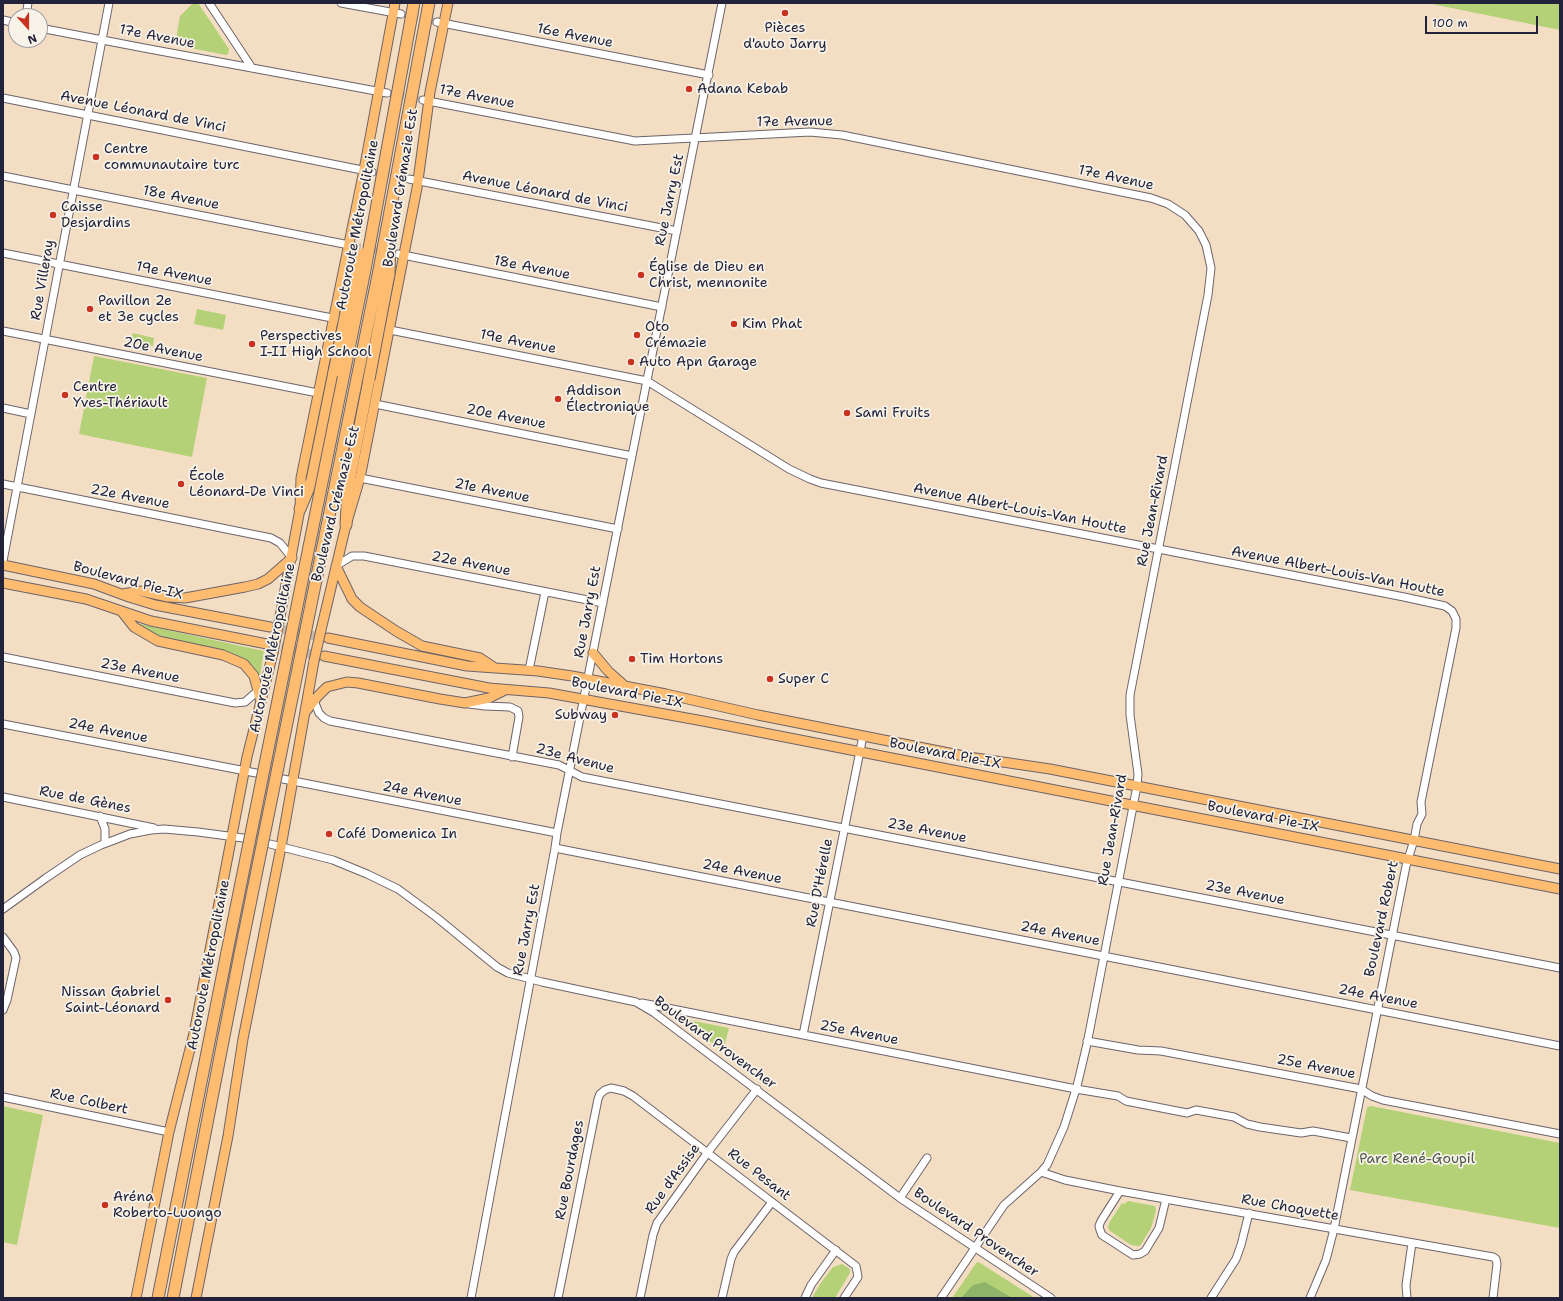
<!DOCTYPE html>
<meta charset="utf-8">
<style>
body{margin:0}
#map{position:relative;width:1563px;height:1301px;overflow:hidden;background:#f4dec3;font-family:"Shantell Sans",sans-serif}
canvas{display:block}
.frame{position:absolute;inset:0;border:4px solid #22223b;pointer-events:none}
.north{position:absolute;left:8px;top:8px;width:40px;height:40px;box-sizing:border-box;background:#f7f3e8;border:1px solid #a29fa3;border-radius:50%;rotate:159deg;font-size:11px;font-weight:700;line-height:16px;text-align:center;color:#22223b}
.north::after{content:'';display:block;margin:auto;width:14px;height:18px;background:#c8321e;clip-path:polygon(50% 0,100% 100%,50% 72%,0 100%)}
.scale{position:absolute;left:1425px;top:16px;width:113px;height:18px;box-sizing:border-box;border:2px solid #22223b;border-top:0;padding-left:5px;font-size:12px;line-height:14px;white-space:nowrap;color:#22223b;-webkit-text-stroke:3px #f7f3e8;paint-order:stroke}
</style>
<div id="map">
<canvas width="1563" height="1301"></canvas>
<div class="frame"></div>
<div class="north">N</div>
<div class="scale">100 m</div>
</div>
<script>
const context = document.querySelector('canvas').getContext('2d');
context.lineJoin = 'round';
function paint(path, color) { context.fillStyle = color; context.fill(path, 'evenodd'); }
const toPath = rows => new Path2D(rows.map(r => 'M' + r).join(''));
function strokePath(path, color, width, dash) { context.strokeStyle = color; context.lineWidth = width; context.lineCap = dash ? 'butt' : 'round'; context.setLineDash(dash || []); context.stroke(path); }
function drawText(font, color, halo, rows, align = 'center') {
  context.font = font + ' "Shantell Sans",sans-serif'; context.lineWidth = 3.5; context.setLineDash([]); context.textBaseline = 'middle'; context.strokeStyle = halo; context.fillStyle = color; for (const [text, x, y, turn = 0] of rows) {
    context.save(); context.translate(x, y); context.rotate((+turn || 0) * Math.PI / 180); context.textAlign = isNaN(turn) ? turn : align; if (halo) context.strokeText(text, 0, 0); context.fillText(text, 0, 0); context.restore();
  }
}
const green = toPath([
 [193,3,198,3,229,49,228,54,226,55,175,45,180,16],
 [1427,3,1560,3,1560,30],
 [197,309,226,315,223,330,194,324],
 [133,333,154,338,153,346,130,342],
 [94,356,207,378,192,457,79,434],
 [140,624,264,651,260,677,259,676,253,666,247,661,234,654,160,638,139,626],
 [684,1019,729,1028,723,1051,684,1022],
 [3,1106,43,1115,17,1245,3,1242],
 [1371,1106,1560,1143,1560,1228,1350,1190,1367,1107],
 [1128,1201,1155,1206,1156,1211,1151,1228,1140,1246,1137,1246,1131,1245,1110,1231,1108,1228,1109,1223,1122,1203,1124,1204],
 [977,1262,980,1263,1035,1298,952,1298],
 [842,1264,850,1269,850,1273,835,1298,812,1298,820,1284,833,1267]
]);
const forest = toPath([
 [985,1282,1012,1298,961,1298,973,1285]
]);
const minorTunnel = toPath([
 [401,14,437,22],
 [387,93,423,100],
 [372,172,409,179],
 [354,246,386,252]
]);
const majorTunnel = toPath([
 [270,627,326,638],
 [268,644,322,656]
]);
const minor = toPath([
 [209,3,252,68],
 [341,3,401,14],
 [26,16,28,3],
 [3,20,16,23],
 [437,22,709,75],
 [40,28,144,48,387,93],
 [3,98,372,172],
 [423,100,635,141,810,132,842,135,1151,198,1168,204,1185,215,1199,231,1206,245,1211,268,1208,295,1130,695,1130,715,1138,774,1137,786,1087,1044,1077,1086,1064,1127,1047,1165,1041,1172,1004,1205,941,1298],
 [3,176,354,246],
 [409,179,677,231],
 [3,253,337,319],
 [398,254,662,307],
 [385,329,647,381,789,469,810,479,821,483,1404,597,1445,606,1452,611,1456,619,1456,628,1421,802,1422,814,1417,824,1414,840,1406,866,1334,1229,1326,1260,1310,1298],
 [3,331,318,393],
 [375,404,632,456],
 [3,408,31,414],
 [360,478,618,529],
 [3,484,271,538,280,543,292,558],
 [3,561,109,3],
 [336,566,352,556,364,556,603,603],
 [3,657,235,703,245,702,260,689],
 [529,670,545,592],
 [313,698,319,713,324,718,330,721,559,765,582,777,1560,968],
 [469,704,485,706,510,707,518,711,519,717,512,757],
 [3,724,256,773],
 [283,779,557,833],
 [3,797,154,828],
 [100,816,105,829,105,843],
 [270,844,333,860,367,874,398,889,436,917,497,967,508,973,542,982,636,1002,653,1012,900,1198,1051,1298],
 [555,848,1560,1046],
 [3,909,46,878,80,855,101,845,130,834,151,830,164,829,198,832,243,838],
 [3,937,14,952,16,958,7,1000,3,1010],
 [642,1003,1076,1089,1118,1096,1126,1101,1187,1113,1196,1110,1234,1117,1247,1124,1260,1127,1301,1133,1313,1131,1351,1138],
 [803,1035,863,736],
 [1087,1041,1138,1050,1161,1051,1361,1089,1372,1096,1383,1100,1560,1134],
 [3,1097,169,1132],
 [1041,1172,1065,1180,1120,1191,1493,1257,1496,1259,1497,1264,1493,1298],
 [1120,1191,1101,1221,1099,1226,1100,1230,1102,1235,1133,1255,1140,1254,1145,1251,1148,1246,1159,1228,1166,1199],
 [900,1198,927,1158],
 [471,1298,555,848,557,833,722,3],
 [558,1298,598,1099,600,1094,605,1090,611,1088,624,1091,633,1096,852,1263,856,1266,858,1277,844,1298],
 [640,1298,653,1235,657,1223,708,1152,757,1089],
 [722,1298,731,1259,734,1252,772,1202],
 [805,1298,811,1285,836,1250],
 [1211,1298,1236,1259,1241,1245,1249,1213],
 [1407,1298,1406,1285,1412,1243]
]);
const major = toPath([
 [3,565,94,584,129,597,155,605,270,627],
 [336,566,352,599,360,607,396,631,422,646,480,658,495,668],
 [3,583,86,599,151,621,267,644],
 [122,594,141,591,168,597,185,598,245,587,258,584,268,579,292,558],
 [123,613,134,627,158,641,223,655,244,664,254,676,261,702],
 [279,622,300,509,301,478,364,170,395,3],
 [321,630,346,525,360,478,417,188,430,92,448,3],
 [328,638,467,666,538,671,572,676,666,694,758,715,969,757,1050,769,1560,869],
 [593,653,608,671,625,686],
 [324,656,489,688,549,693,703,721,1560,889],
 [306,711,318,696,327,687,347,682,358,683,440,699,465,703,489,698,505,690],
 [136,1298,169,1132,194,1033,247,757,273,653],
 [196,1298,228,1136,243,1039,281,847,314,661]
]);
const highway = toPath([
 [300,509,312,480,334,372],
 [346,525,348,487,369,379],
 [158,1298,227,952],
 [173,1298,240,954]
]);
const majorBridge = toPath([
 [273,653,279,622],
 [314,661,321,630]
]);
const highwayBridge = toPath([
 [334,372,352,283,363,254],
 [369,379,389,274,390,242],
 [227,952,365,270,414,3],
 [240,954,379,270,429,3]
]);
const markers = [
 [785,13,4,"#c8321e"],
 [689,89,4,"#c8321e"],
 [96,157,4,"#c8321e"],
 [53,215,4,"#c8321e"],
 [641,275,4,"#c8321e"],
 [90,309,4,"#c8321e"],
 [734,324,4,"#c8321e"],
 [637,335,4,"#c8321e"],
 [252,344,4,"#c8321e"],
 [631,362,4,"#c8321e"],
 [65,395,4,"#c8321e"],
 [558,399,4,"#c8321e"],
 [847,413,4,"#c8321e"],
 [181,484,4,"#c8321e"],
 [632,659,4,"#c8321e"],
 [770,679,4,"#c8321e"],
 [615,715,4,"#c8321e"],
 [329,834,4,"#c8321e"],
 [168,1000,4,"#c8321e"],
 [105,1205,4,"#c8321e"]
];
const poiNames = [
 ["Pièces",785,28,"center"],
 ["d'auto Jarry",785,44,"center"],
 ["Adana Kebab",697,89],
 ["Centre",104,149],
 ["communautaire turc",104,165],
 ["Caisse",61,207],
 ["Desjardins",61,223],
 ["Église de Dieu en",649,267],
 ["Christ, mennonite",649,283],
 ["Pavillon 2e",98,301],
 ["et 3e cycles",98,317],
 ["Kim Phat",742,324],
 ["Oto",645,327],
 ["Crémazie",645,343],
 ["Perspectives",260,336],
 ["I-II High School",260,352],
 ["Auto Apn Garage",639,362],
 ["Centre",73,387],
 ["Yves-Thériault",73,403],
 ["Addison",566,391],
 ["Électronique",566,407],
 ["Sami Fruits",855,413],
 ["École",189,476],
 ["Léonard-De Vinci",189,492],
 ["Tim Hortons",640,659],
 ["Super C",778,679],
 ["Subway",607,715,"right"],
 ["Café Domenica In",337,834],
 ["Nissan Gabriel",160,992,"right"],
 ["Saint-Léonard",160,1008,"right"],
 ["Aréna",113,1197],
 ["Roberto-Luongo",113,1213]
];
const streetNames = [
 ["16e Avenue",575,36,11],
 ["17e Avenue",157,37,11],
 ["17e Avenue",477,97,11],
 ["Avenue Léonard de Vinci",143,112,11],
 ["17e Avenue",795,122,-1],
 ["17e Avenue",1116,178,12],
 ["Boulevard Crémazie Est",401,188,-81],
 ["Avenue Léonard de Vinci",545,192,11],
 ["18e Avenue",181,198,11],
 ["Rue Jarry Est",670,200,-78],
 ["Autoroute Métropolitaine",358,225,-79],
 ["18e Avenue",532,268,11],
 ["19e Avenue",174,274,11],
 ["Rue Villeray",43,280,-80],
 ["19e Avenue",518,342,11],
 ["20e Avenue",163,350,11],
 ["20e Avenue",506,417,11],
 ["21e Avenue",492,491,11],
 ["22e Avenue",130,497,11],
 ["Boulevard Crémazie Est",336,504,-76],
 ["Avenue Albert-Louis-Van Houtte",1020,509,11],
 ["Rue Jean-Rivard",1153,511,-79],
 ["22e Avenue",471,564,11],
 ["Avenue Albert-Louis-Van Houtte",1338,572,11],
 ["Boulevard Pie-IX",128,581,15],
 ["Rue Jarry Est",588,612,-79],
 ["Autoroute Métropolitaine",273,648,-78],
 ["23e Avenue",140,671,11],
 ["Boulevard Pie-IX",627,693,11],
 ["24e Avenue",108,731,11],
 ["Boulevard Pie-IX",945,754,11],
 ["23e Avenue",575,759,15],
 ["24e Avenue",422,794,11],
 ["Rue de Gènes",85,800,11],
 ["Boulevard Pie-IX",1263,817,11],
 ["Rue Jean-Rivard",1113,830,-80],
 ["23e Avenue",927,831,11],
 ["24e Avenue",742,872,11],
 ["Rue D'Hérelle",820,883,-79],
 ["23e Avenue",1245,893,11],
 ["Boulevard Robert",1382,919,-78],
 ["Rue Jarry Est",527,930,-79],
 ["24e Avenue",1060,934,11],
 ["Autoroute Métropolitaine",209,965,-79],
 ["24e Avenue",1378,997,11],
 ["25e Avenue",859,1033,11],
 ["Boulevard Provencher",715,1043,36],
 ["25e Avenue",1316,1067,11],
 ["Rue Colbert",89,1102,12],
 ["Rue Bourdages",570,1170,-79],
 ["Rue Pesant",759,1175,38],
 ["Rue d'Assise",673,1179,-54],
 ["Rue Choquette",1290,1208,10],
 ["Boulevard Provencher",976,1233,34]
];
const parkNames = [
 ["Parc René-Goupil",1417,1159]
];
paint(green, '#b4d178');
paint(forest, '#8fb368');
strokePath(minorTunnel, '#cab8a8', 7, [7, 3.5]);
strokePath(majorTunnel, '#cab8a8', 9, [9, 4.5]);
strokePath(minor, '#6c646b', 9);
strokePath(major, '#6c646b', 11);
strokePath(highway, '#6c646b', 13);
strokePath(minor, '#fff', 7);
strokePath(major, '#fdbc6f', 9);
strokePath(highway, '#fdbc6f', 11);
strokePath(majorBridge, '#6c646b', 11, []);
strokePath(highwayBridge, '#6c646b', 13, []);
strokePath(majorBridge, '#fdbc6f', 9);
strokePath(highwayBridge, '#fdbc6f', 11);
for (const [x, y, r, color] of markers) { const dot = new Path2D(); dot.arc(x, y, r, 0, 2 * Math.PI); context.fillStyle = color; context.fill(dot); strokePath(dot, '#f7f3e8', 1.5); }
drawText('14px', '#22223b', '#f7f3e8', poiNames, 'left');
drawText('14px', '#22223b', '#f7f3e8', streetNames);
drawText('14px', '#4e574d', '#f7f3e8', parkNames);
</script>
